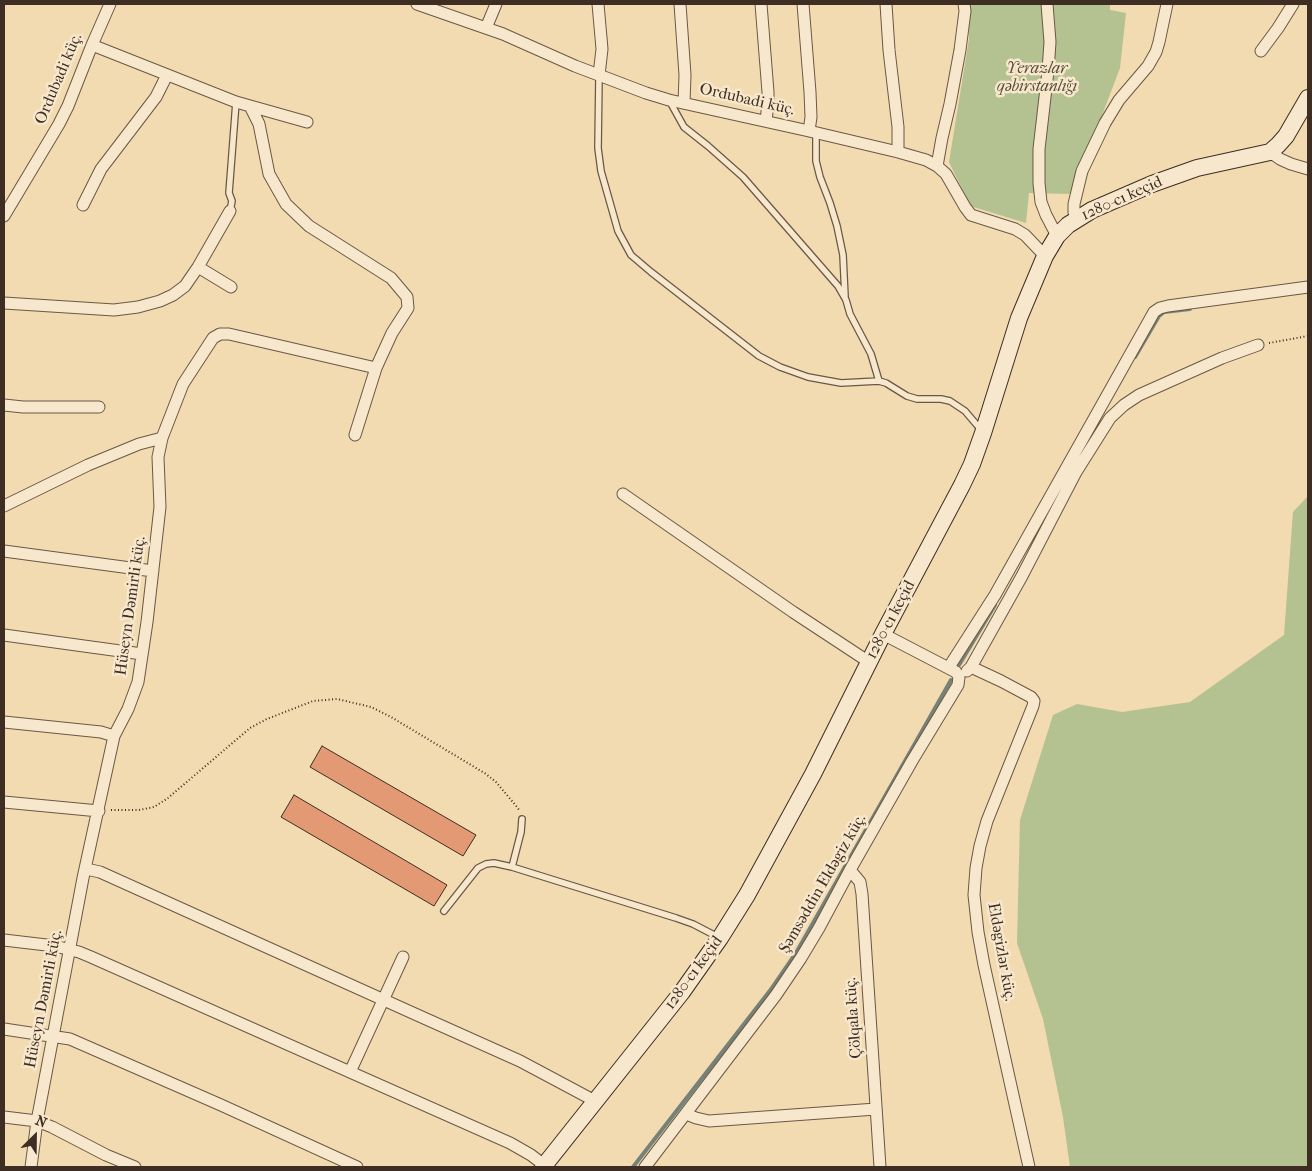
<!DOCTYPE html>
<meta charset="utf-8">
<style>
body{margin:0}
#map{position:relative;width:1312px;height:1171px;overflow:hidden;background:#f2dab1;font-family:"IM FELL French Canon",serif}
canvas{display:block}
.frame{position:absolute;inset:0;border:5px solid #3d2d22;pointer-events:none}
.north{position:absolute;left:10px;top:1111px;width:50px;height:50px;-webkit-text-stroke:4px #f7e7cc;paint-order:stroke;rotate:23deg;font-size:14px;font-weight:700;line-height:20px;text-align:center;color:#3d2d22}
.north::after{content:'';display:block;margin:auto;width:18px;height:22px;background:#3d2d22;clip-path:polygon(50% 0,100% 100%,50% 72%,0 100%)}
</style>
<div id="map">
<canvas width="1312" height="1171"></canvas>
<div class="frame"></div>
<div class="north">N</div>
</div>
<script>
const context = document.querySelector('canvas').getContext('2d');
context.lineJoin = 'round';
function paint(path, color) { context.fillStyle = color; context.fill(path, 'evenodd'); }
const toPath = rows => new Path2D(rows.map(r => 'M' + r).join(''));
function strokePath(path, color, width, dash) { context.strokeStyle = color; context.lineWidth = width; context.lineCap = dash ? 'butt' : 'round'; context.setLineDash(dash || []); context.stroke(path); }
function drawText(font, color, halo, rows, align = 'center') {
  context.font = font + ' "IM FELL French Canon",serif'; context.lineWidth = 5; context.setLineDash([]); context.textBaseline = 'middle'; context.strokeStyle = halo; context.fillStyle = color; for (const [text, x, y, turn = 0] of rows) {
    context.save(); context.translate(x, y); context.rotate((+turn || 0) * Math.PI / 180); context.textAlign = isNaN(turn) ? turn : align; if (halo) context.strokeText(text, 0, 0); context.fillText(text, 0, 0); context.restore();
  }
}
const green = toPath([
 [968,4,1110,4,1110,10,1126,13,1120,68,1072,194,1029,193,1026,223,970,206,949,162,969,39],
 [1308,496,1308,1167,1070,1167,1063,1117,1043,1019,1017,943,1020,820,1053,715,1077,704,1122,712,1190,702,1284,635,1293,512]
]);
const stream = toPath([
 [1135,357,1159,316,1164,312,1190,309],
 [959,665,995,605],
 [633,1167,772,988,796,953,951,680]
]);
const building = toPath([
 [322,746,476,835,463,856,310,767,322,746],
 [294,795,447,885,434,906,281,817,294,795]
]);
const path = toPath([
 [1269,343,1308,336],
 [111,810,139,810,154,807,168,798,250,728,267,719,313,701,337,699,371,707,391,717,486,774,496,782,517,807,519,810]
]);
const lane = toPath([
 [599,76,598,148,601,171,618,231,631,255,651,272,759,356,780,367,808,377,841,383,879,381,886,383,907,396,917,399,941,399,950,401,965,411,982,431],
 [669,100,684,127,708,146,743,177,838,286,846,300,850,314,871,354,879,381],
 [816,133,816,161,820,177,830,203,837,226,843,255,845,297],
 [230,211,232,201,229,193,236,102],
 [512,867,521,832,522,819],
 [444,911,478,868,486,864,494,863,512,867,676,918,693,924,718,937]
]);
const street = toPath([
 [417,4,503,34,575,66,646,93,669,100,809,131,898,152,926,160,937,166,946,174,965,207,971,215,1015,229,1025,235,1045,256],
 [598,4,602,49,599,75],
 [680,4,685,75,684,103],
 [761,4,768,92,768,103,766,121],
 [803,4,810,92,811,117,809,131],
 [886,4,889,50,898,127,898,152],
 [1047,4,1050,42,1048,71,1039,149,1039,183,1041,202,1046,215,1057,236],
 [486,28,496,4],
 [92,45,236,102,307,122],
 [1261,51,1278,28,1293,4],
 [250,106,259,124,269,174,286,204,309,226,391,278,407,297,408,308,392,333,376,368,355,435],
 [1270,152,1280,159,1291,164,1308,169],
 [937,166,942,138,950,104,960,50,965,11,964,4],
 [83,205,101,169,156,97,167,75],
 [4,216,59,124,68,106,92,45,110,4],
 [1076,218,1074,212,1074,204,1082,171,1105,123,1119,100,1148,66,1156,52,1159,42,1167,4],
 [198,267,231,287],
 [4,303,114,310,138,307,160,301,173,295,185,286,198,267,230,211],
 [4,405,23,407,99,407],
 [623,494,793,612,869,662],
 [4,506,88,465,139,444,162,438],
 [4,551,153,571],
 [4,635,142,654],
 [949,667,995,595,1154,312,1160,308,1168,306,1308,287],
 [971,667,1001,681,1031,697,1034,701,1033,706,987,821,980,846,976,868,974,895,978,932,984,965,1029,1167],
 [967,671,971,667,1022,576,1076,472,1110,418,1124,405,1139,395,1222,358,1258,345],
 [4,722,101,732,114,736],
 [4,802,99,811],
 [86,869,100,872,415,1014,520,1061,595,1101],
 [850,870,860,882,862,894,880,1167],
 [4,940,55,946,79,952,91,957,510,1143,531,1155,544,1165],
 [4,1029,70,1039,221,1105,357,1167],
 [350,1072,403,957],
 [686,1114,696,1118,709,1121,876,1109],
 [4,1117,37,1121,52,1127,106,1155,135,1167],
 [31,1167,37,1121,83,878,114,736,128,709,138,682,147,622,160,507,158,457,162,438,183,384,213,338,220,334,229,334,376,368],
 [645,1167,776,995,801,958,819,928,850,870,912,761,958,685,959,677,956,672,883,634]
]);
const secondary = toPath([
 [543,1167,682,992,720,938,747,895,813,774,883,634,962,485,972,464,983,433,1019,318,1045,256,1057,236,1068,225,1092,210,1152,184,1197,168,1270,152,1278,145,1286,136,1308,98]
]);
const parkNames = [
 ["Yerazlar",1037,69],
 ["qəbirstanlığı",1037,87]
];
const streetNames = [
 ["Ordubadi küç.",59,79,-67],
 ["Ordubadi küç.",747,100,13],
 ["1280-cı keçid",1122,199,-24],
 ["Hüseyn Dəmirli küç.",131,606,-82],
 ["1280-cı keçid",891,620,-62],
 ["Şəmsəddin Eldəgiz küç.",823,884,-60],
 ["Eldəgizlər küç.",1001,952,80],
 ["1280-cı keçid",694,973,-54],
 ["Hüseyn Dəmirli küç.",44,999,-79],
 ["Çölqala küç.",854,1018,-94]
];
paint(green, '#b4c191');
strokePath(stream, '#768278', 4);
paint(building, '#e39a74');
strokePath(building, '#3d2d22', 1);
strokePath(lane, '#6a5846', 8);
strokePath(street, '#6a5846', 13);
strokePath(secondary, '#3d2d22', 18);
strokePath(path, '#3d2d22', 2, [1, 2.5]);
strokePath(lane, '#f7e7cc', 5.5);
strokePath(street, '#f7e7cc', 11);
strokePath(secondary, '#f7e7cc', 16);
drawText('italic 16px', '#554b38', '#f7e7cc', parkNames);
drawText('16px', '#3d2d22', '#f7e7cc', streetNames);
</script>
